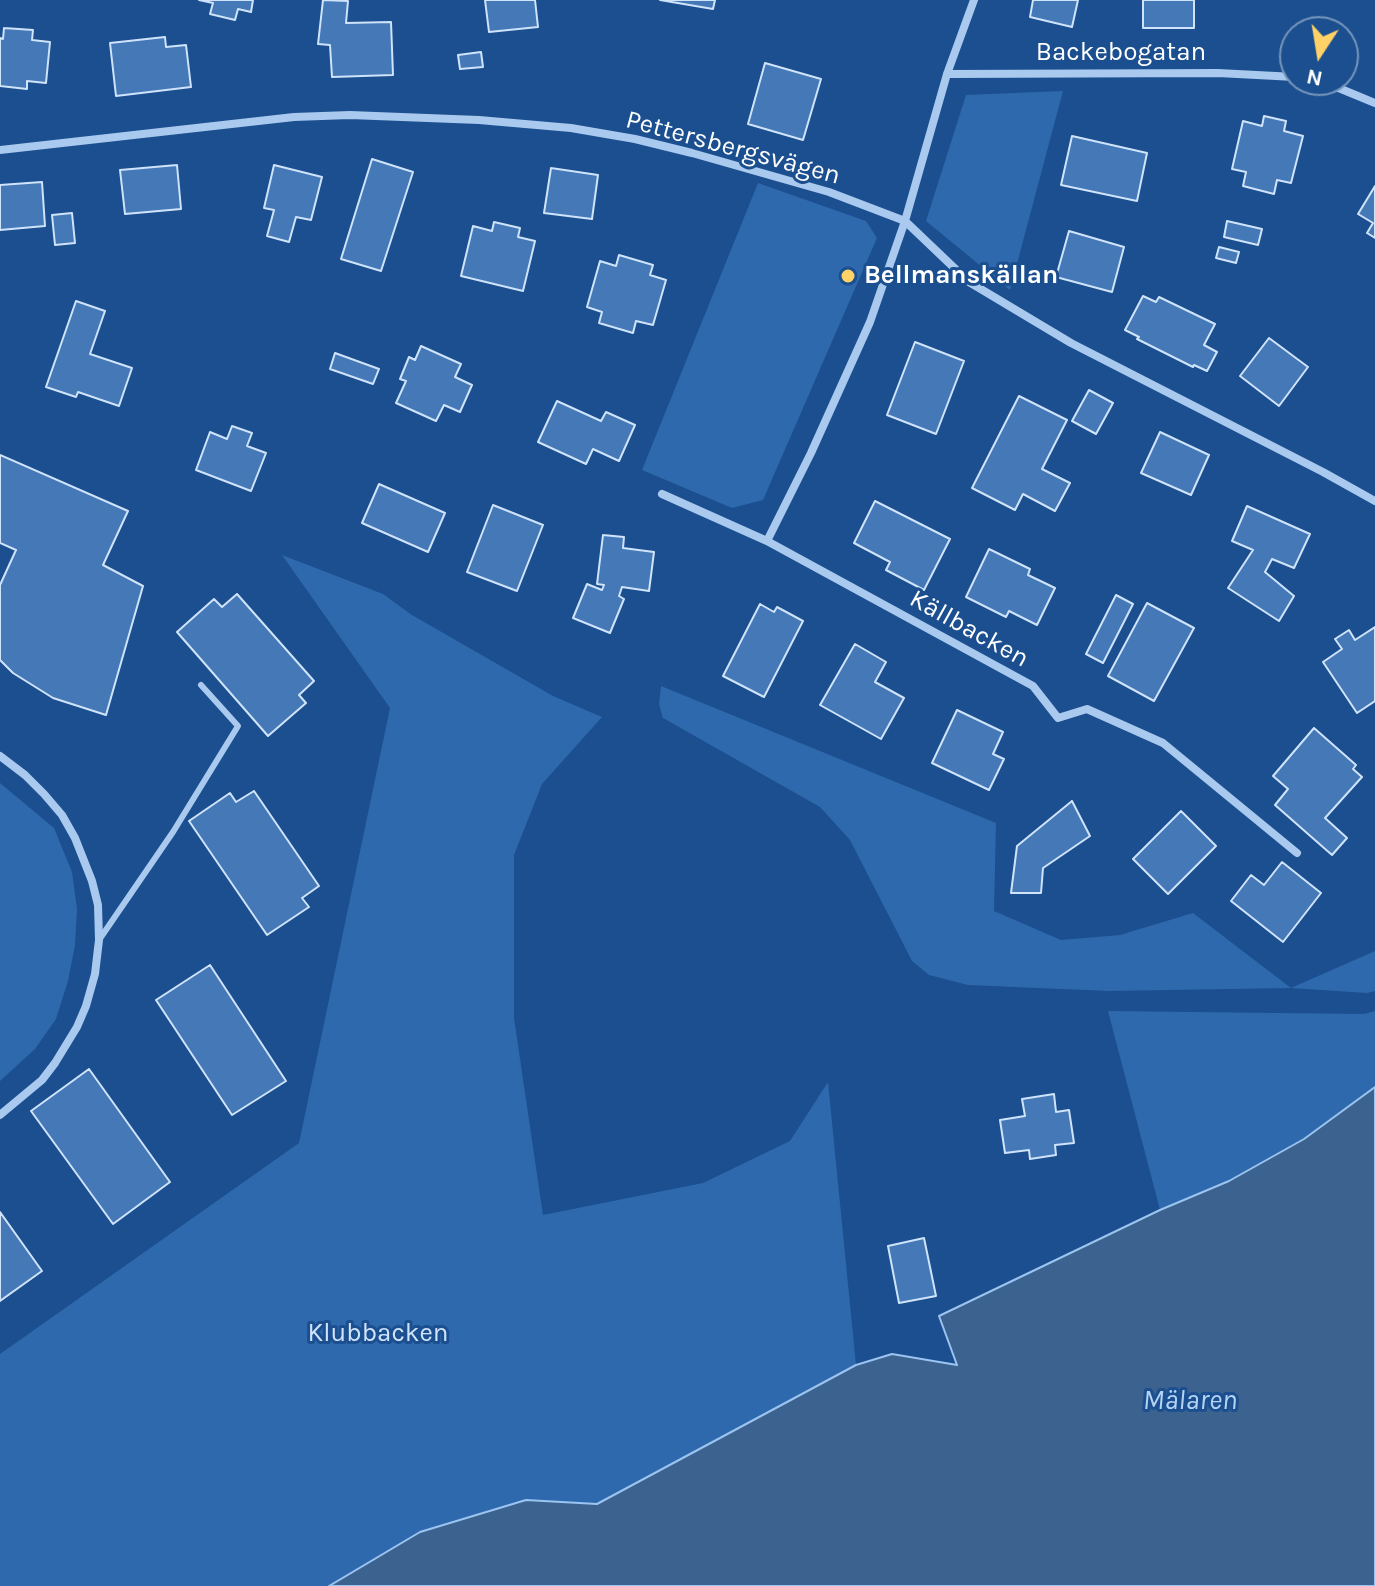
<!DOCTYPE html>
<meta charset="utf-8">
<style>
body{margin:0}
#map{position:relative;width:1375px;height:1586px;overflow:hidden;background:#1b4f8f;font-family:Karla,sans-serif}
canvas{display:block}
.north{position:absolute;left:1279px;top:16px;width:80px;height:80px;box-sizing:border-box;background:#1b4f8f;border:2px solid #7695bc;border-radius:50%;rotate:192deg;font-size:22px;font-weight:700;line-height:32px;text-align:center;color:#fff}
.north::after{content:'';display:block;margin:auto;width:28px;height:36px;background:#ffd166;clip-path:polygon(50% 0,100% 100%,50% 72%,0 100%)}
</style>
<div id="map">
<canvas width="1375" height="1586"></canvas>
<div class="north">N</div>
</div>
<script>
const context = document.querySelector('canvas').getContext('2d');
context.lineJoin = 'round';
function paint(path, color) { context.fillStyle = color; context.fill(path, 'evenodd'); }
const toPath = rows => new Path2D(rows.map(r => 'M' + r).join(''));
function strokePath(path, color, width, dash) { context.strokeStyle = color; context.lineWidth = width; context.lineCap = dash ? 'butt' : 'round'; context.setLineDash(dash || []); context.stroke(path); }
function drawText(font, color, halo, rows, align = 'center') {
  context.font = font + ' Karla,sans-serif'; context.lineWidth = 6; context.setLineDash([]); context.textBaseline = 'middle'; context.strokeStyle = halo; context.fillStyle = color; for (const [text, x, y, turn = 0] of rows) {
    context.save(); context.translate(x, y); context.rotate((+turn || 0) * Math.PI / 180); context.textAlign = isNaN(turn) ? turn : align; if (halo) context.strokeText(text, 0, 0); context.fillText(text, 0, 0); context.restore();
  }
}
const green = toPath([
 [1063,91,1010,290,926,221,966,95],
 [758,183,866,221,877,238,763,500,732,508,642,470],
 [282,555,383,594,412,615,553,696,602,717,542,784,514,855,514,1018,543,1215,703,1183,790,1141,828,1082,856,1365,597,1504,526,1500,421,1532,328,1586,0,1586,0,1354,299,1143,390,708],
 [661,686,996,823,994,911,1061,940,1120,935,1193,913,1291,988,1375,951,1375,991,1367,993,1291,988,1109,991,968,985,929,975,912,961,850,840,820,807,663,718,659,704],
 [0,783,54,828,72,872,77,909,75,945,68,981,56,1019,35,1049,0,1081],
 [1108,1011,1364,1014,1375,1011,1375,1087,1304,1138,1229,1181,1160,1210]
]);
const water = toPath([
 [1375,1087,1375,1586,329,1586,420,1532,526,1500,597,1504,856,1365,892,1354,957,1365,939,1316,1160,1210,1229,1181,1304,1139,1375,1087]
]);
const building = toPath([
 [199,0,253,0,251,12,238,9,235,20,210,14,213,3,199,0],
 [323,0,348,1,346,23,391,22,393,75,332,77,330,45,318,44,323,0],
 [485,0,535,0,538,27,489,32,485,0],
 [660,0,715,0,713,9,660,0],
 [1033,0,1078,0,1072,27,1030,17,1033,0],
 [1143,0,1194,0,1194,28,1143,28,1143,0],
 [4,28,33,30,32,40,50,42,46,83,27,81,27,89,0,86,0,38,3,39,4,28],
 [165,37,166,47,186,45,191,87,116,96,110,43,165,37],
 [481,52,483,67,460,69,458,55,481,52],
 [765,63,821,79,803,140,748,124,765,63],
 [1264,116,1286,121,1284,131,1303,136,1291,183,1277,180,1274,194,1243,186,1246,172,1232,169,1243,121,1262,126,1264,116],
 [1072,136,1147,153,1137,201,1061,185,1072,136],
 [372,159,413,172,381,271,341,259,372,159],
 [177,165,181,209,125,214,120,170,177,165],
 [274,165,322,177,311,220,296,217,289,242,267,236,274,210,264,208,274,165],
 [551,168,598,175,592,219,544,213,551,168],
 [42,182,45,226,0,230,0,185,42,182],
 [1375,186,1375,238,1367,233,1373,223,1358,214,1375,186],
 [72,213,75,243,55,245,52,215,72,213],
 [1227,221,1262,229,1258,245,1224,237,1227,221],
 [494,222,520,228,518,237,535,241,523,291,461,276,473,226,492,231,494,222],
 [1069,231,1124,247,1112,292,1056,277,1069,231],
 [1219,247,1239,252,1236,263,1216,258,1219,247],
 [619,255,653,265,650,275,666,280,653,325,636,321,633,333,599,323,602,312,587,307,600,261,616,266,619,255],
 [1143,296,1156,302,1159,297,1215,324,1204,345,1217,352,1207,371,1194,365,1193,367,1137,339,1139,337,1125,330,1143,296],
 [76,301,105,311,90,354,132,368,119,406,78,392,76,397,46,387,76,301],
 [1269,338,1308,367,1279,406,1240,376,1269,338],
 [915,342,964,361,936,434,887,415,915,342],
 [421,346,461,364,455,377,472,385,460,412,444,405,436,421,396,403,406,381,400,379,409,357,415,360,421,346],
 [335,353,379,369,373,384,330,369,335,353],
 [1089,390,1113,403,1096,434,1072,421,1089,390],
 [1019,396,1067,420,1042,469,1070,483,1055,511,1023,494,1015,510,972,488,1019,396],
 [557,401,601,421,606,412,635,425,619,461,593,449,586,464,538,442,557,401],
 [232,426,252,433,247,446,266,453,251,491,196,470,210,432,227,439,232,426],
 [1160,432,1209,455,1191,495,1141,473,1160,432],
 [0,455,128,511,103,565,143,586,106,715,53,698,13,673,0,660,0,585,16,550,0,543,0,455],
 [379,484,445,513,428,552,362,523,379,484],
 [875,501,950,539,924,590,886,570,890,562,854,543,875,501],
 [493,505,543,525,517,591,467,572,493,505],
 [1247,506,1310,534,1294,568,1272,559,1265,572,1294,596,1279,621,1228,588,1253,550,1232,541,1247,506],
 [603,535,624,537,623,548,654,552,649,591,622,587,619,596,624,599,610,633,573,618,587,584,602,590,604,585,597,584,603,535],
 [989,549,1030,569,1028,575,1055,588,1037,625,1009,611,1006,617,966,597,989,549],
 [237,594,314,681,299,695,306,703,268,736,177,632,214,599,222,607,237,594],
 [1116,595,1133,604,1103,663,1086,654,1116,595],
 [1147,603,1194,628,1154,701,1108,676,1147,603],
 [760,604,774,612,777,607,803,621,764,697,723,676,760,604],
 [1375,627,1375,701,1357,713,1323,662,1342,649,1335,639,1349,630,1355,640,1375,627],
 [855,644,886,662,875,682,904,698,881,739,820,705,855,644],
 [957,710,1003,732,993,754,1004,759,989,790,932,763,957,710],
 [1314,728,1356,765,1353,769,1362,777,1325,818,1347,838,1332,855,1275,805,1288,789,1273,776,1314,728],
 [254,791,319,886,302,898,309,907,267,935,189,821,230,793,236,802,254,791],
 [1072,801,1090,836,1043,868,1041,893,1011,893,1017,846,1072,801],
 [1181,811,1216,846,1168,894,1133,859,1181,811],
 [1282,862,1321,893,1283,942,1231,901,1251,875,1264,885,1282,862],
 [210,965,286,1081,232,1115,156,1000,210,965],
 [89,1069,170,1182,113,1224,31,1111,89,1069],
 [1054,1094,1056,1112,1069,1110,1074,1143,1055,1145,1056,1155,1030,1159,1029,1150,1005,1153,1000,1120,1025,1116,1022,1099,1054,1094],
 [0,1212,42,1271,0,1301,0,1212],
 [924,1238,936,1296,899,1303,888,1246,924,1238]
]);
const service = toPath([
 [99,940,173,832,238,726,201,685]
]);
const minor = toPath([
 [947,74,1218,73,1295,77],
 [1311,80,1341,89,1375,103],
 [0,150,294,117,350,115,479,120,571,128,635,139,692,153,829,192,905,221,969,282,1071,343,1323,472,1375,501],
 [662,494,767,541,1033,686,1058,718,1087,709,1163,743,1297,853],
 [767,541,811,453,870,322,905,221,947,74,974,0],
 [0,756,25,775,44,794,62,815,75,838,92,881,98,905,99,940,95,974,86,1006,77,1027,55,1063,42,1080,0,1115]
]);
const markers = [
 [848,276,8,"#ffd166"]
];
const streetNames = [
 ["Backebogatan",1121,53],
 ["Pettersbergsvägen",733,148,15],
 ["Källbacken",969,629,29]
];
const poiNames = [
 ["Bellmanskällan",864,276]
];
const parkNames = [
 ["Klubbacken",378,1334]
];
const waterNames = [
 ["Mälaren",1190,1401]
];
paint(green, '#2e69ad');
paint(water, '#3c6290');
strokePath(water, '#9cc4f0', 2);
paint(building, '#4478b7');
strokePath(building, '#cfe3fa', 2);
strokePath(service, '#a9c9ee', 6);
strokePath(minor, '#a9c9ee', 8);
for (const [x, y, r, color] of markers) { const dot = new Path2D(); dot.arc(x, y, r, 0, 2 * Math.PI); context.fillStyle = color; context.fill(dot); strokePath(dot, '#1b4f8f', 3); }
drawText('26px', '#fff', '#1b4f8f', streetNames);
drawText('bold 26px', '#fff', '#1b4f8f', poiNames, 'left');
drawText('26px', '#cfe3fa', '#1b4f8f', parkNames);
drawText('italic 28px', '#b5d3f5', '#1b4f8f', waterNames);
</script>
